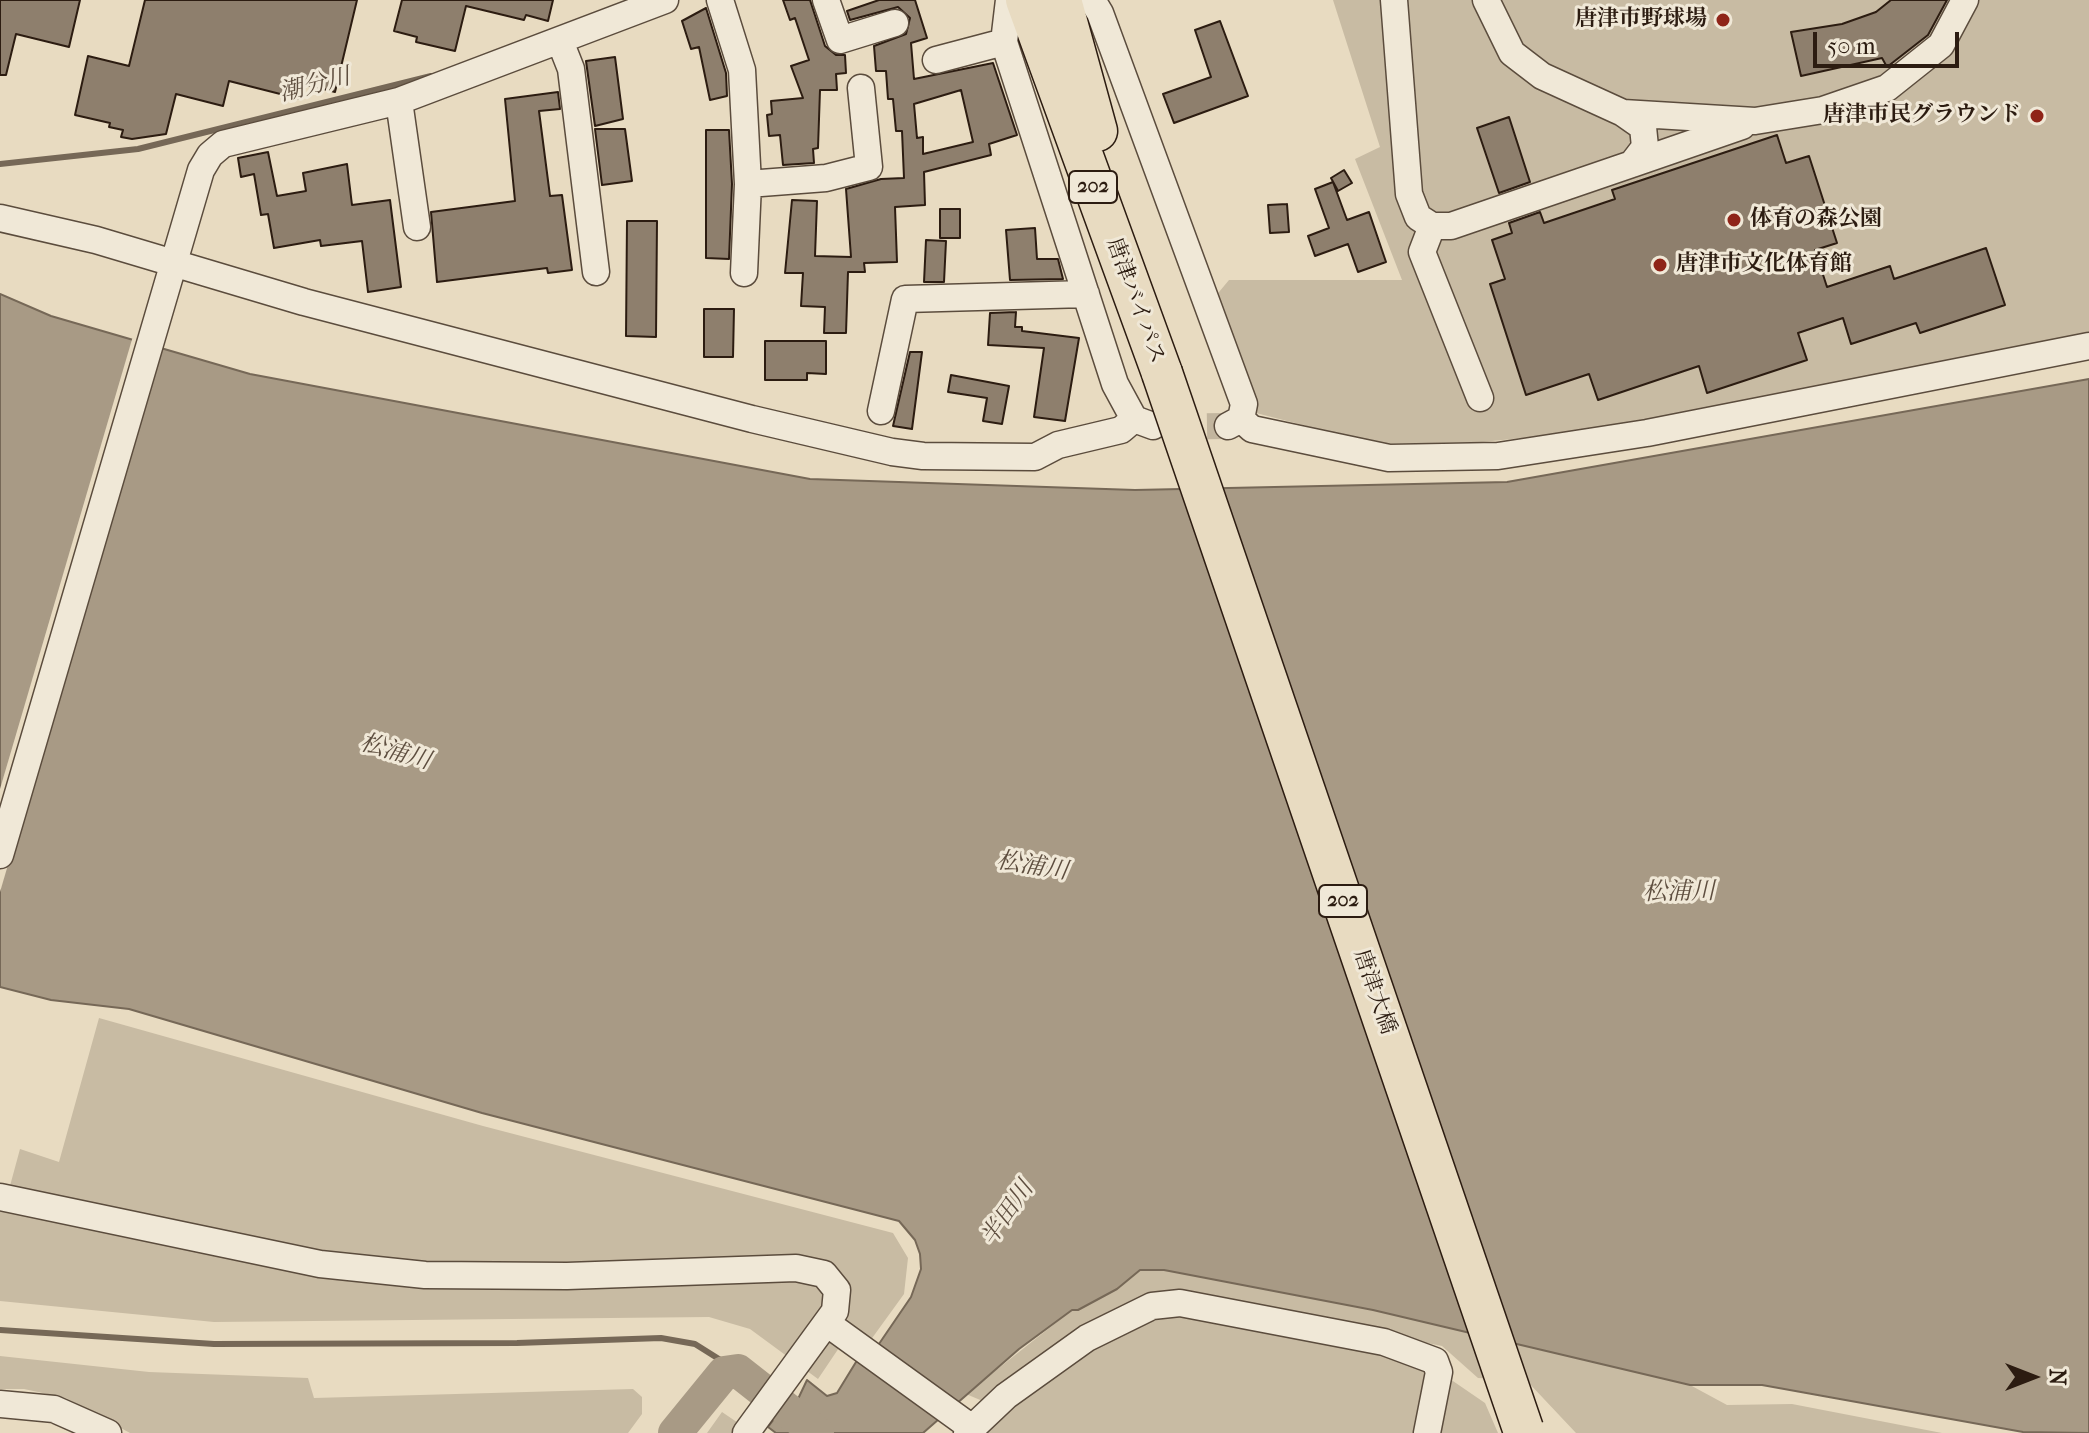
<!DOCTYPE html>
<meta charset="utf-8">
<style>
body{margin:0}
#map{position:relative;width:2089px;height:1433px;overflow:hidden;background:#e8dbc1;font-family:"IM FELL French Canon",serif}
canvas{display:block}
.north{position:absolute;left:1993px;top:1337px;width:80px;height:80px;-webkit-text-stroke:6px #f0e8d7;paint-order:stroke;rotate:90deg;font-size:22px;font-weight:700;line-height:32px;text-align:center;color:#2c1c11}
.north::after{content:'';display:block;margin:auto;width:28px;height:36px;background:#2c1c11;clip-path:polygon(50% 0,100% 100%,50% 72%,0 100%)}
.scale{position:absolute;left:1813px;top:32px;width:146px;height:36px;box-sizing:border-box;border:4px solid #2c1c11;border-top:0;padding-left:10px;font-size:24px;line-height:28px;white-space:nowrap;color:#2c1c11;-webkit-text-stroke:6px #f0e8d7;paint-order:stroke}
</style>
<div id="map">
<canvas width="2089" height="1433"></canvas>
<div class="north">N</div>
<div class="scale">50 m</div>
</div>
<script>
const context = document.querySelector('canvas').getContext('2d');
context.lineJoin = 'round';
function paint(path, color) { context.fillStyle = color; context.fill(path, 'evenodd'); }
const toPath = rows => new Path2D(rows.map(r => 'M' + r).join(''));
function strokePath(path, color, width, dash) { context.strokeStyle = color; context.lineWidth = width; context.lineCap = dash ? 'butt' : 'round'; context.setLineDash(dash || []); context.stroke(path); }
function drawText(font, color, halo, rows, align = 'center') {
  context.font = font + ' "IM FELL French Canon","Noto Serif JP",serif'; context.lineWidth = 6; context.setLineDash([]); context.textBaseline = 'middle'; context.strokeStyle = halo; context.fillStyle = color; for (const [text, x, y, turn = 0] of rows) {
    context.save(); context.translate(x, y); context.rotate((+turn || 0) * Math.PI / 180); context.textAlign = isNaN(turn) ? turn : align; if (halo) context.strokeText(text, 0, 0); context.fillText(text, 0, 0); context.restore();
  }
}
const green = toPath([
 [1333,0,2089,0,2089,339,1593,431,1482,442,1377,444,1256,413,1214,298,1229,280,1402,280,1355,159,1380,147],
 [99,1018,483,1126,893,1233,908,1258,904,1294,870,1341,851,1330,818,1379,750,1329,709,1317,214,1322,0,1301,0,1208,4,1208,20,1149,59,1162],
 [1140,1270,1163,1270,1373,1310,1690,1385,1727,1405,1792,1404,1942,1433,1576,1433,1527,1381,1478,1378,1442,1346,1211,1299,1178,1297,985,1402,966,1394,1072,1310,1117,1289],
 [1158,1310,1385,1348,1450,1379,1485,1403,1498,1433,977,1433,1090,1342],
 [0,1356,149,1372,308,1378,314,1398,633,1389,642,1397,642,1414,628,1433,130,1433,66,1398,24,1389,0,1389],
 [722,1412,753,1433,707,1433]
]);
const water = toPath([
 [0,294,51,316,250,374,810,479,1135,490,1507,482,2089,379,2089,1433,2023,1432,1762,1385,1690,1385,1373,1310,1164,1270,1140,1270,1117,1289,1078,1310,1072,1310,1019,1349,923,1433,776,1433,768,1427,792,1395,798,1399,807,1380,827,1396,837,1393,856,1362,868,1360,911,1297,921,1269,920,1254,915,1240,899,1221,482,1113,129,1009,51,1000,0,987,0,294]
]);
const pier = toPath([
 [133,336,161,344,0,892,0,789]
]);
const stream = toPath([
 [0,164,138,149,431,76],
 [0,1330,214,1344,517,1343,661,1338,695,1344,738,1371]
]);
const river = toPath([
 [675,1433,724,1373,738,1371,817,1433]
]);
const building = toPath([
 [0,0,80,0,69,47,16,34,6,75,0,75,0,0],
 [145,0,357,0,335,92,303,84,300,99,229,81,223,106,176,94,166,134,132,139,121,137,123,130,109,127,110,123,75,115,88,56,129,66,145,0],
 [402,0,553,0,548,21,526,15,524,20,466,6,455,51,416,42,417,37,394,31,402,0],
 [783,0,810,0,825,46,836,55,845,55,846,73,836,74,837,90,820,90,818,148,813,149,814,163,783,165,780,135,769,136,767,115,772,114,771,101,803,98,791,66,809,60,795,18,790,20,783,0],
 [879,0,915,0,927,38,911,43,914,79,993,63,1017,135,989,144,991,155,924,172,925,205,895,207,897,262,864,263,865,272,848,272,846,333,824,333,825,307,801,306,803,273,785,273,792,200,817,201,815,256,851,257,846,189,881,179,904,178,902,131,896,131,893,99,888,99,886,71,876,71,874,46,906,34,910,18,898,7,850,20,847,11,879,0],
 [961,90,973,142,923,154,923,137,917,138,914,104,961,90],
 [1891,0,1947,0,1928,35,1887,67,1882,58,1801,76,1791,32,1842,24,1876,12,1891,0],
 [706,8,726,73,727,96,710,100,699,47,691,49,682,21,706,8],
 [1220,21,1248,96,1174,123,1163,94,1211,77,1195,30,1220,21],
 [615,57,623,119,595,126,586,61,615,57],
 [558,92,560,109,539,111,550,196,562,195,572,270,548,273,547,268,437,282,431,212,515,201,505,99,558,92],
 [1509,117,1530,182,1499,193,1477,128,1509,117],
 [595,129,625,129,632,181,602,185,595,129],
 [706,130,729,130,732,184,729,259,706,258,706,130],
 [1777,135,1786,163,1809,156,1837,243,1815,250,1827,287,1890,266,1894,279,1986,248,2005,305,1920,333,1916,323,1851,344,1843,318,1798,333,1807,360,1707,393,1699,366,1598,400,1589,374,1526,395,1490,284,1505,279,1492,240,1512,233,1509,223,1540,212,1544,223,1615,199,1612,190,1777,135],
 [268,152,277,196,306,191,303,173,347,164,352,205,390,200,401,287,368,292,362,241,321,246,320,240,274,248,268,214,261,215,254,174,241,177,238,158,268,152],
 [1344,170,1352,183,1338,191,1331,178,1344,170],
 [1333,182,1347,220,1369,212,1386,262,1358,272,1348,244,1315,256,1308,236,1329,228,1315,189,1333,182],
 [1287,204,1289,232,1270,233,1268,205,1287,204],
 [940,209,960,209,960,238,940,238,940,209],
 [627,221,657,221,656,337,626,336,627,221],
 [1035,228,1037,259,1058,259,1063,279,1010,280,1006,230,1035,228],
 [926,240,946,241,944,282,924,282,926,240],
 [704,309,734,309,733,357,704,357,704,309],
 [1016,312,1015,327,1022,327,1022,331,1079,338,1065,421,1034,417,1044,348,988,345,990,313,1016,312],
 [765,341,826,341,826,374,807,373,807,380,765,380,765,341],
 [910,352,922,352,912,429,893,426,910,352],
 [951,375,1009,386,1002,424,983,421,987,398,948,392,951,375]
]);
const minorTunnel = toPath([
 [1168,427,1228,426]
]);
const minor = toPath([
 [720,0,742,70,748,184,744,273],
 [826,0,840,40,895,23],
 [1009,0,1004,42,1115,384,1134,419,1153,426],
 [1092,0,1100,13,1244,404,1241,419,1228,426],
 [1394,0,1409,194,1418,217,1432,226,1451,226,1632,164,1645,147,1643,127,1623,113,1542,76,1512,53,1486,0],
 [560,41,571,69,596,272],
 [936,60,1004,42],
 [399,101,417,227],
 [1623,113,1755,121,1823,110,1887,88,1941,45,1965,0],
 [1632,164,1742,126],
 [748,184,826,178,869,167,861,88],
 [0,218,96,240,304,302,752,419,892,452,923,456,1035,457,1058,445,1121,430,1134,419],
 [1432,226,1422,252,1480,398],
 [881,411,905,299,1086,294],
 [1241,419,1252,429,1389,458,1498,456,1647,433,2089,346],
 [0,855,201,170,210,155,223,144,399,101,665,0],
 [0,1197,320,1264,425,1275,567,1276,796,1268,824,1274,837,1290,835,1311,746,1433],
 [828,1324,972,1428],
 [0,1404,54,1409,108,1433],
 [967,1433,1006,1396,1087,1338,1152,1306,1180,1303,1384,1342,1435,1361,1439,1372,1427,1433]
]);
const highway = toPath([
 [1026,0,1162,373],
 [1061,0,1097,131]
]);
const highwayBridge = toPath([
 [1162,373,1523,1429]
]);
const markers = [
 [1723,20,8,"#8f2418"],
 [2037,116,8,"#8f2418"],
 [1734,220,8,"#8f2418"],
 [1660,265,8,"#8f2418"]
];
const shields = [
 [1093,187,48],
 [1343,901,48]
];
const shieldNames = [
 ["202",1093,187],
 ["202",1343,901]
];
const poiNames = [
 ["唐津市野球場",1707,20],
 ["唐津市民グラウンド",2021,116],
 ["体育の森公園",1750,220,"left"],
 ["唐津市文化体育館",1676,265,"left"]
];
const streetNames = [
 ["唐津バイパス",1135,301,70],
 ["唐津大橋",1374,992,71]
];
const waterNames = [
 ["潮分川",315,86,-14],
 ["松浦川",395,753,16],
 ["松浦川",1032,867,9],
 ["松浦川",1679,893,-1],
 ["半田川",1008,1214,-55]
];
paint(green, '#c8bba3');
paint(water, '#a89a85');
strokePath(water, '#766857', 2);
paint(pier, '#e8dbc1');
strokePath(stream, '#766857', 6);
strokePath(river, '#a89a85', 34);
paint(building, '#8e7f6d');
strokePath(building, '#2c1c11', 2);
strokePath(minorTunnel, '#c2b59e', 26, [26, 13]);
strokePath(minor, '#5b4c3d', 29);
strokePath(highway, '#2c1c11', 43);
strokePath(minor, '#f0e8d7', 26);
strokePath(highway, '#e8dbc1', 40);
strokePath(highwayBridge, '#2c1c11', 43, []);
strokePath(highwayBridge, '#e8dbc1', 40);
for (const [x, y, r, color] of markers) { const dot = new Path2D(); dot.arc(x, y, r, 0, 2 * Math.PI); context.fillStyle = color; context.fill(dot); strokePath(dot, '#f0e8d7', 3); }
for (const [x, y, w] of shields) { const box = new Path2D(); box.roundRect(x - w / 2, y - 16, w, 32, 6); context.fillStyle = '#f0e8d7'; context.fill(box); strokePath(box, '#2c1c11', 2); }
drawText('bold 20px', '#2c1c11', null, shieldNames);
drawText('bold 22px', '#2c1c11', '#f0e8d7', poiNames, 'right');
drawText('22px', '#2c1c11', '#f0e8d7', streetNames);
drawText('italic 24px', '#5e4e3f', '#f0e8d7', waterNames);
</script>
